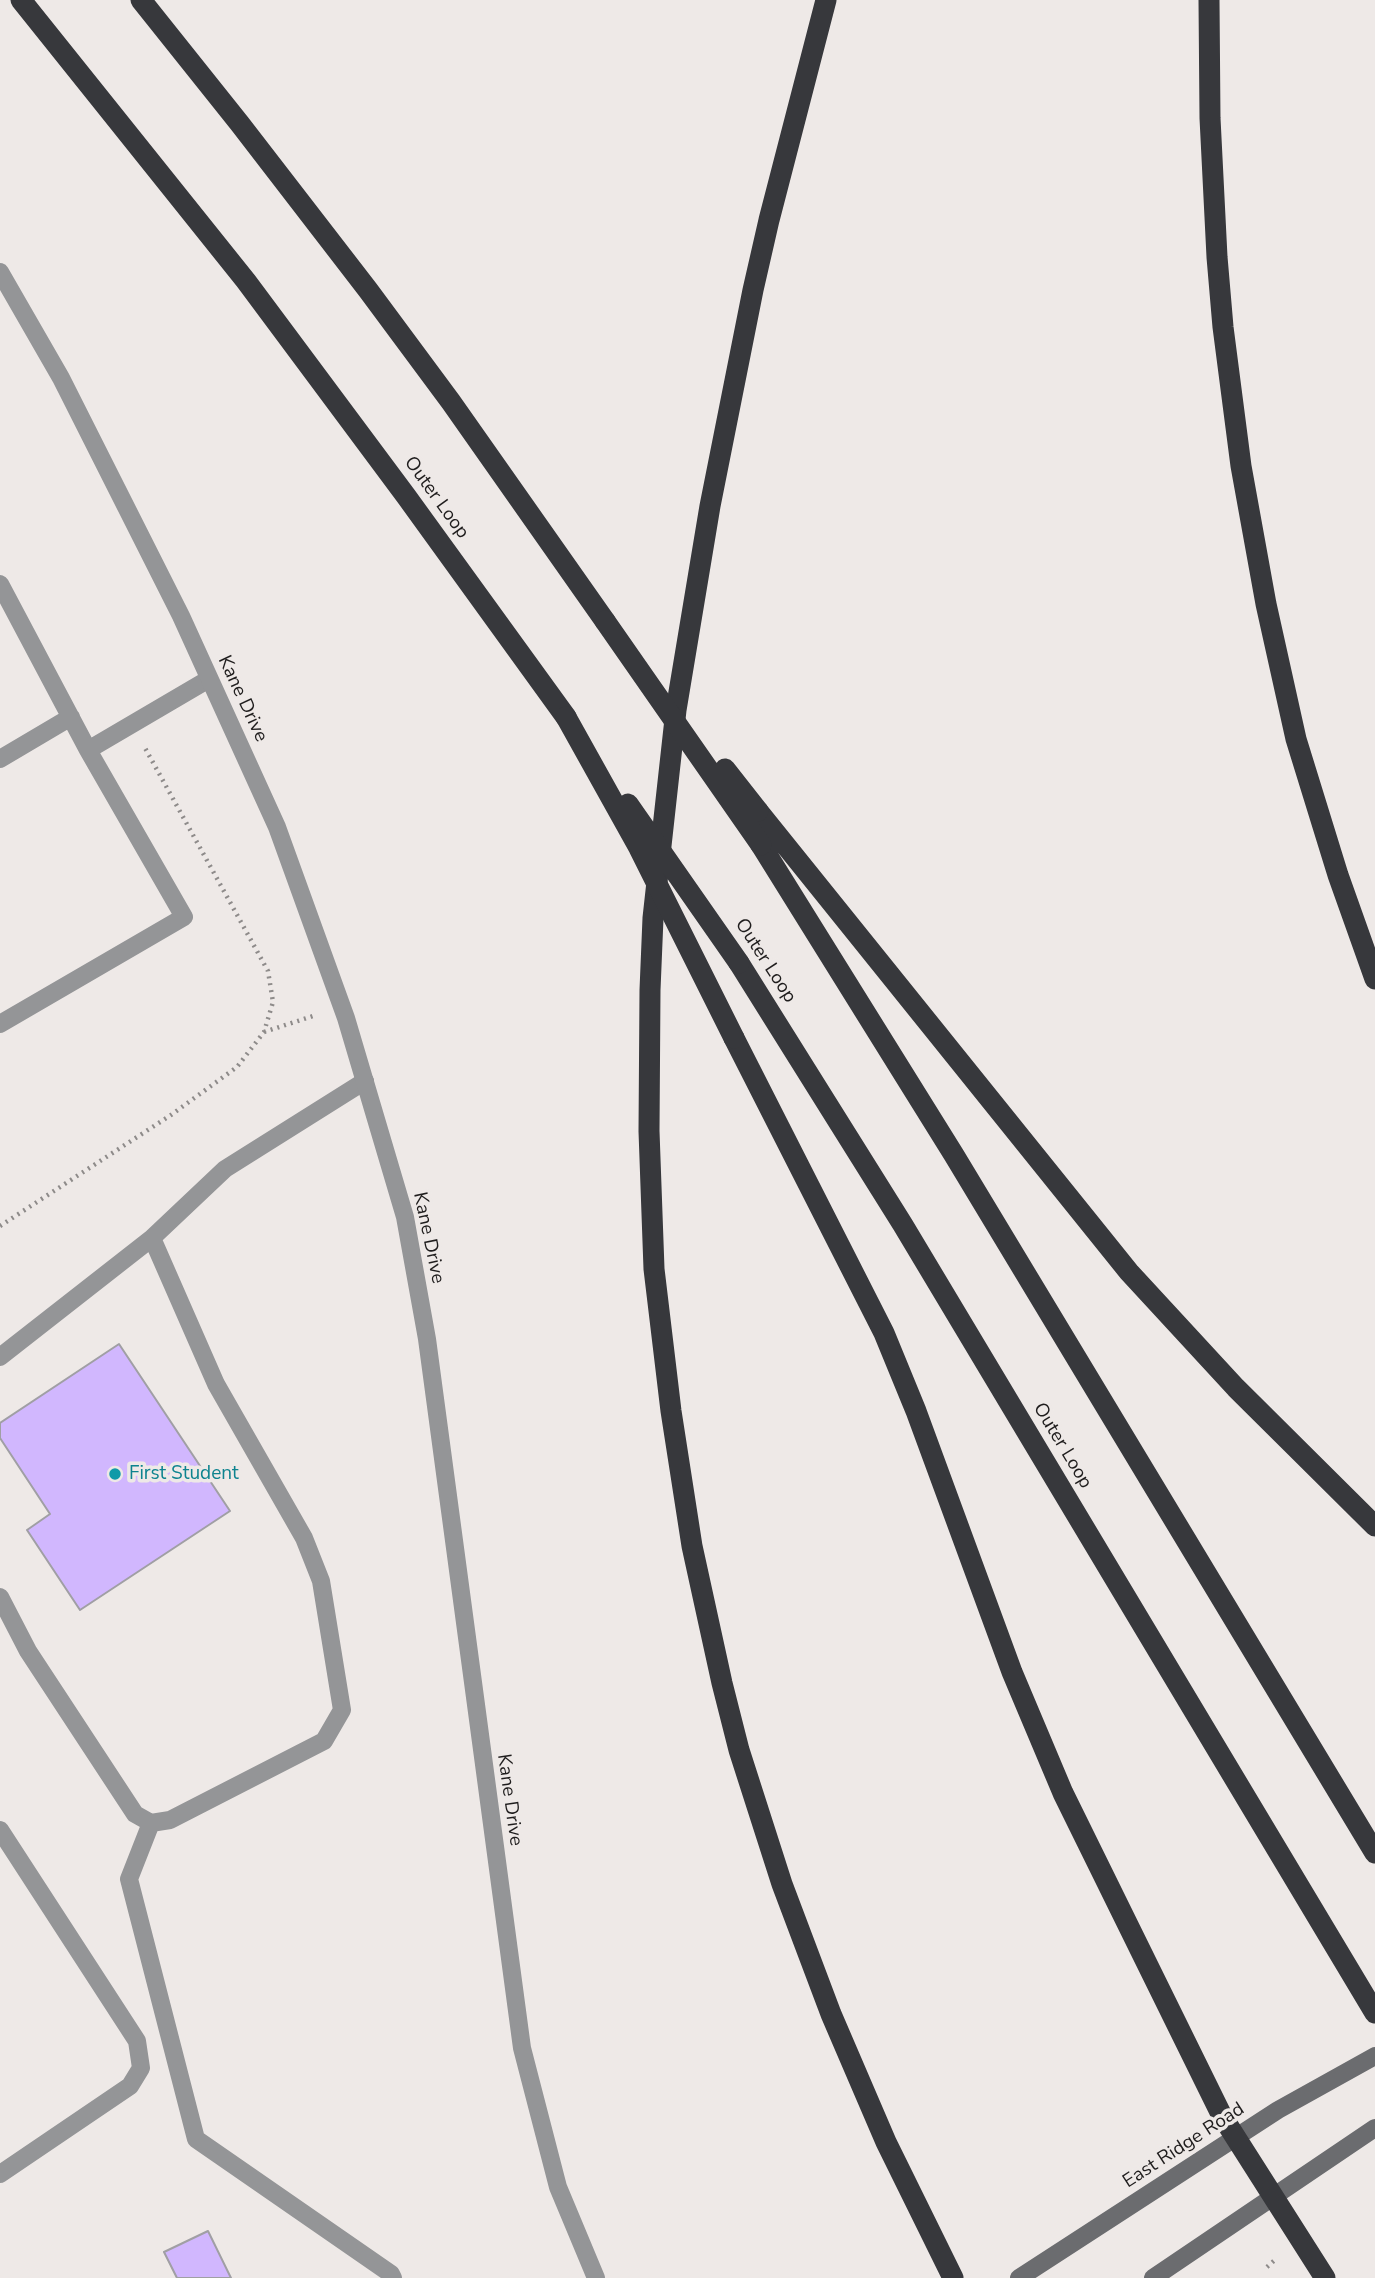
<!DOCTYPE html>
<style>
body{margin:0}
canvas{display:block;background:#eee9e7}
</style>
<canvas width="1375" height="2278"></canvas>
<script>
const context = document.querySelector('canvas').getContext('2d');
context.lineJoin = 'round';
function paint(path, color) { context.fillStyle = color; context.fill(path, 'evenodd'); }
const toPath = rows => new Path2D(rows.map(r => 'M' + r).join(''));
function strokePath(path, color, width, dash) { context.strokeStyle = color; context.lineWidth = width; context.lineCap = dash ? 'butt' : 'round'; context.setLineDash(dash || []); context.stroke(path); }
function drawText(font, color, halo, rows, align = 'center') {
  context.font = font + ' "Nunito Sans",sans-serif'; context.lineWidth = 7; context.setLineDash([]); context.textBaseline = 'middle'; context.strokeStyle = halo; context.fillStyle = color; for (const [text, x, y, turn = 0] of rows) {
    context.save(); context.translate(x, y); context.rotate((+turn || 0) * Math.PI / 180); context.textAlign = isNaN(turn) ? turn : align; if (halo) context.strokeText(text, 0, 0); context.fillText(text, 0, 0); context.restore();
  }
}
const building = toPath([
 [119,1344,230,1511,80,1610,27,1530,50,1514,0,1438,0,1423,119,1344],
 [208,2231,231,2278,177,2278,164,2252,208,2231]
]);
const path = toPath([
 [264,1032,313,1016],
 [0,1226,171,1115,237,1067,264,1032,273,1002,268,971,145,748],
 [1267,2267,1277,2258]
]);
const lane = toPath([
 [0,584,88,750,209,679],
 [0,759,71,717],
 [0,1024,184,917,88,750],
 [0,1357,152,1238,225,1169,365,1081],
 [0,1597,28,1651,135,1814,151,1823,170,1820,324,1741,342,1710,321,1581,304,1538,216,1384,152,1238],
 [151,1823,129,1879,196,2139,391,2274,393,2278],
 [0,1830,137,2041,141,2068,130,2086,0,2174]
]);
const street = toPath([
 [0,272,61,378,181,616,277,827,346,1018,405,1217,427,1339,522,2048,558,2187,596,2278]
]);
const secondary = toPath([
 [1019,2278,1278,2110,1375,2056],
 [1153,2278,1375,2128]
]);
const highway = toPath([
 [21,0,246,281,406,496,566,717],
 [141,0,240,124,368,290,451,402,605,621],
 [826,0,769,220,753,290,710,506,676,710,653,918,650,990,649,1131,654,1269,671,1411,692,1546,722,1683,739,1750,782,1884,831,2014,886,2142,953,2278],
 [1209,0,1210,118,1217,257,1223,327,1241,466,1266,604,1296,739,1338,875,1375,979],
 [758,811,1129,1272,1236,1388,1375,1526],
 [761,845,954,1155,1375,1853],
 [739,963,903,1225,1375,2013],
 [734,1038,884,1333,916,1411,1012,1672,1063,1793,1222,2116,1325,2278]
]);
const highwayBridge = toPath([
 [605,621,761,845],
 [566,717,639,848,734,1038],
 [725,769,758,811],
 [628,804,739,963]
]);
const markers = [
 [115,1474,7,"#0f9aa8"]
];
const streetNames = [
 ["Outer Loop",436,498,54],
 ["Kane Drive",242,699,65],
 ["Outer Loop",765,961,57],
 ["Kane Drive",428,1238,78],
 ["Outer Loop",1062,1446,59],
 ["Kane Drive",509,1800,82],
 ["East Ridge Road",1184,2146,-33]
];
const cultureNames = [
 ["First Student",129,1474]
];
paint(building, '#d1b7fe');
strokePath(building, '#a09fa4', 2);
strokePath(path, '#8e8b8a', 4.5, [2, 5]);
strokePath(lane, '#949597', 18);
strokePath(street, '#949597', 18);
strokePath(secondary, '#6b6c6f', 18);
strokePath(highway, '#37383c', 21);
strokePath(highwayBridge, '#37383c', 21);
for (const [x, y, r, color] of markers) { const dot = new Path2D(); dot.arc(x, y, r, 0, 2 * Math.PI); context.fillStyle = color; context.fill(dot); strokePath(dot, '#eee9e7', 2.5); }
drawText('19px', '#1f1d1d', '#eee9e7', streetNames);
drawText('19px', '#0d838f', '#eee9e7', cultureNames, 'left');
</script>
